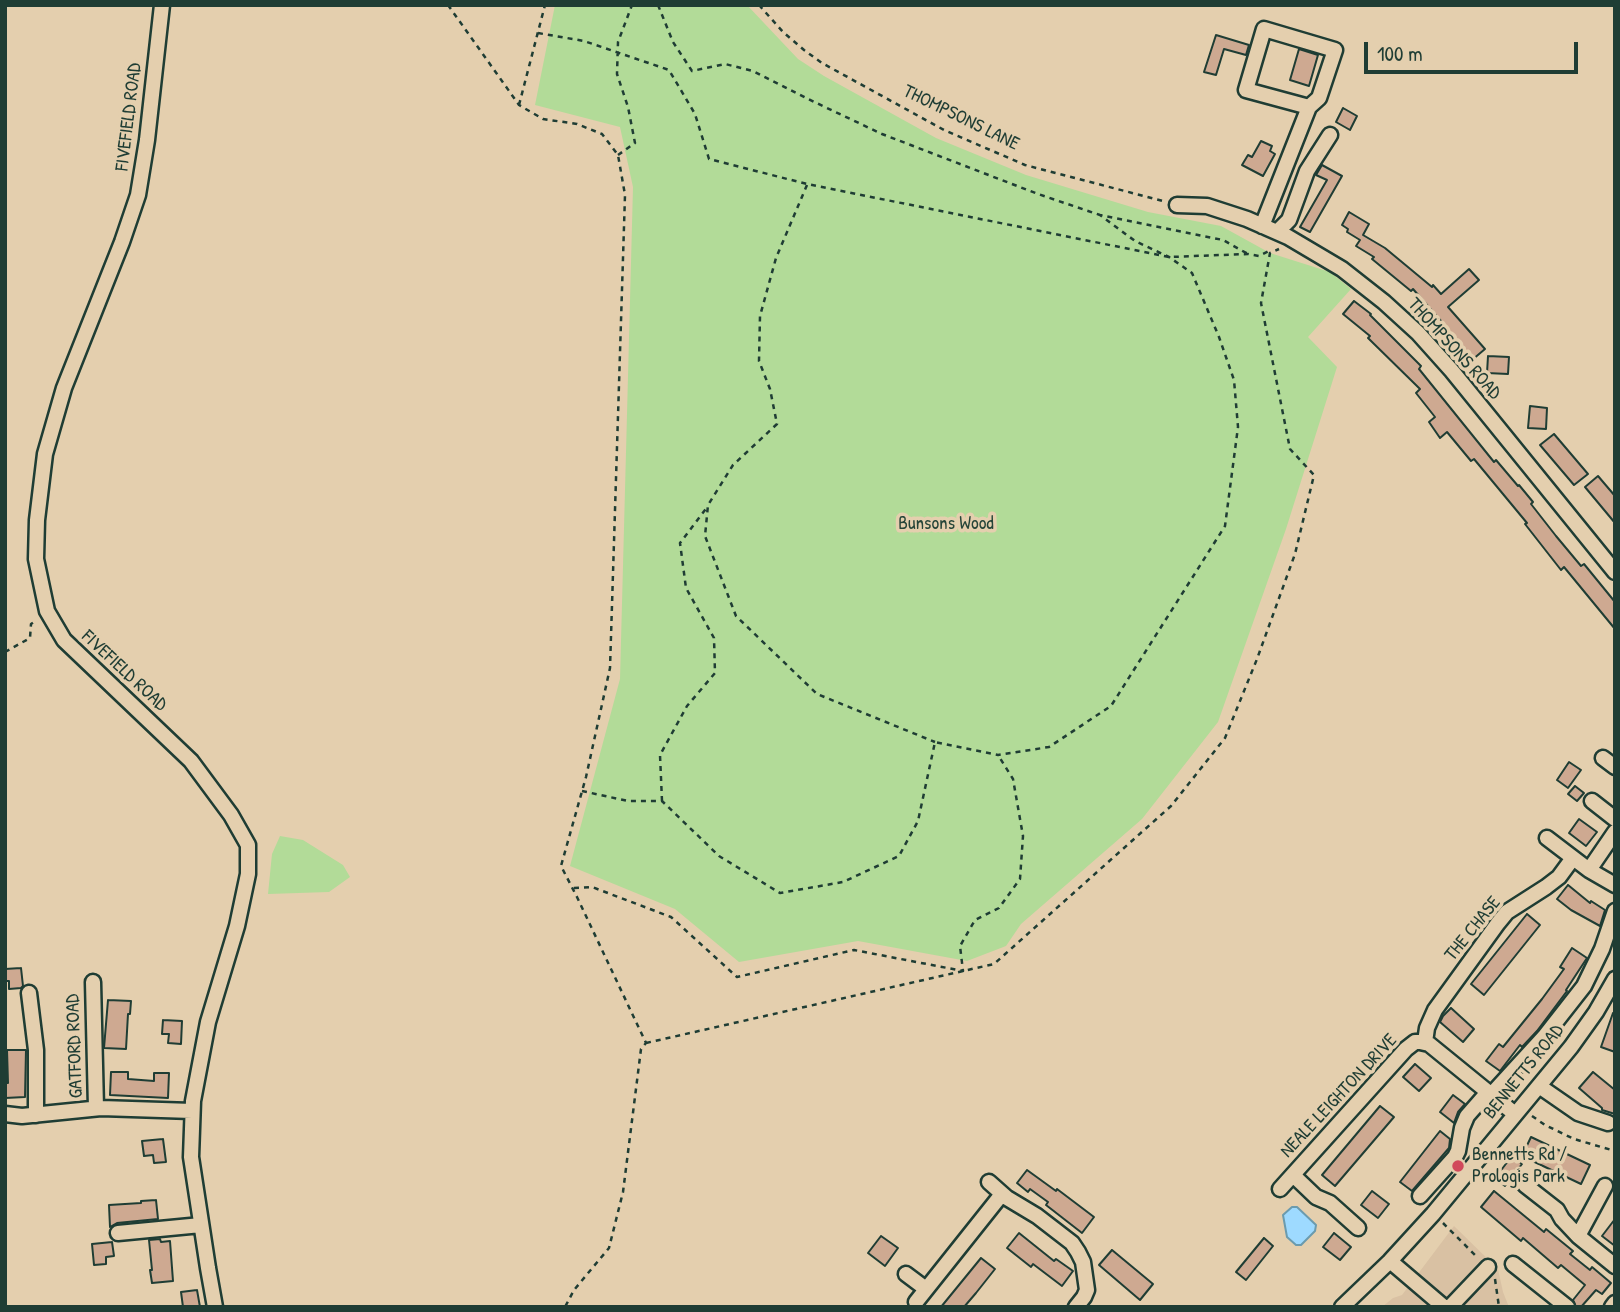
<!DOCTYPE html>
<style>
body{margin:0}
#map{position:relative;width:1620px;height:1312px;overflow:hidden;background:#e4cfae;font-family:"Patrick Hand",sans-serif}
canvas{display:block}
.frame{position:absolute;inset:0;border:7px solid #1f3d34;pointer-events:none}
.scale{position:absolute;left:1364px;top:42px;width:214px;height:32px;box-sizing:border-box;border:4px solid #1f3d34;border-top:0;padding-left:9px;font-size:21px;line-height:24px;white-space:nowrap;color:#1f3d34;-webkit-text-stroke:5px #e4cfae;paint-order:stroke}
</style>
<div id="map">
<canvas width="1620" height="1312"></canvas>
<div class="frame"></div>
<div class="scale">100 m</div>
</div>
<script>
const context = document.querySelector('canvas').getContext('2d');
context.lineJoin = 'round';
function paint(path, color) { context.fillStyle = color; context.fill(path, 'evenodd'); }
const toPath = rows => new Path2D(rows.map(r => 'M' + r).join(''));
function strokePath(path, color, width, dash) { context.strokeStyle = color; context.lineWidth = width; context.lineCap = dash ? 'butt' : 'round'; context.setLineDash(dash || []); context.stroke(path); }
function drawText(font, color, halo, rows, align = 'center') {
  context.font = font + ' "Patrick Hand",sans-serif'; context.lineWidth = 7; context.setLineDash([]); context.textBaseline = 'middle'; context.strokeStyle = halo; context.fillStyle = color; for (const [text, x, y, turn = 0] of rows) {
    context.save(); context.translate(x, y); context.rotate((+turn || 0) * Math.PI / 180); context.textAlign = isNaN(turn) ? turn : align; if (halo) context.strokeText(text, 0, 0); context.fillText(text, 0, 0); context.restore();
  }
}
const built = toPath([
 [1454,1226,1498,1269,1503,1292,1509,1307,1382,1307,1393,1298,1402,1295]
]);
const green = toPath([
 [555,5,747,5,798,59,824,76,936,138,1026,175,1148,212,1221,226,1270,253,1330,272,1351,289,1308,337,1337,367,1286,529,1218,722,1142,819,1021,924,1006,946,967,961,858,941,739,962,675,909,570,866,620,679,633,187,620,127,535,105],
 [280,836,303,840,343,865,350,877,329,892,268,894,272,854]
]);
const water = toPath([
 [1292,1207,1297,1207,1316,1225,1315,1231,1301,1245,1296,1245,1287,1237,1283,1215,1292,1207]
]);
const building = toPath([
 [1216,35,1249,45,1246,55,1224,49,1216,75,1204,72,1216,35],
 [1299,49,1318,55,1309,86,1290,80,1299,49],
 [1343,108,1357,116,1350,130,1336,122,1343,108],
 [1261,141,1272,146,1270,151,1275,154,1263,176,1242,165,1248,155,1252,157,1261,141],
 [1322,165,1342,176,1310,232,1300,227,1327,180,1316,175,1322,165],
 [1349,212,1369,224,1363,235,1385,248,1432,287,1433,285,1441,294,1469,269,1479,280,1448,307,1485,349,1472,360,1439,322,1441,321,1413,289,1411,291,1372,259,1374,257,1356,246,1360,240,1347,232,1348,229,1342,225,1349,212],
 [1354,301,1371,314,1370,315,1421,366,1419,369,1494,462,1496,460,1518,486,1519,485,1533,502,1531,504,1556,536,1581,566,1584,564,1615,602,1615,629,1564,567,1561,570,1525,524,1527,523,1474,459,1471,461,1447,432,1440,438,1429,422,1435,417,1416,393,1420,389,1368,338,1370,336,1343,314,1354,301],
 [1488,356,1509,357,1508,374,1487,373,1488,356],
 [1530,406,1547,408,1546,429,1528,428,1530,406],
 [1554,434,1588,474,1574,485,1540,445,1554,434],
 [1598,476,1615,496,1615,523,1585,487,1598,476],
 [1569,762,1581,770,1568,788,1557,780,1569,762],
 [1575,786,1584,793,1577,801,1568,794,1575,786],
 [1579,819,1597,832,1586,846,1569,833,1579,819],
 [1568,885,1590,903,1591,901,1605,910,1600,926,1571,910,1557,899,1568,885],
 [1527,914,1540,925,1484,995,1471,984,1527,914],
 [1572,948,1587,958,1566,990,1567,991,1537,1031,1522,1047,1520,1045,1500,1071,1486,1061,1499,1044,1503,1047,1542,999,1564,969,1560,967,1572,948],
 [21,968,23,986,21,988,9,989,9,981,5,981,5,969,21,968],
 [108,1000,131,1001,130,1014,128,1014,126,1049,104,1048,108,1000],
 [1451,1008,1474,1029,1463,1042,1440,1022,1443,1016,1451,1008],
 [1613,1013,1615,1013,1615,1052,1601,1047,1613,1013],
 [163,1020,182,1021,181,1044,168,1043,169,1034,162,1034,163,1020],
 [7,1050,26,1050,25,1097,5,1098,5,1083,8,1083,7,1050],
 [1415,1064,1431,1078,1419,1091,1403,1077,1415,1064],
 [111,1072,128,1072,128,1079,154,1081,154,1073,169,1073,168,1098,110,1095,111,1072],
 [1593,1072,1615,1090,1615,1114,1602,1110,1602,1108,1579,1088,1593,1072],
 [1453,1095,1465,1104,1458,1112,1454,1123,1440,1112,1453,1095],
 [1380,1106,1394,1117,1335,1186,1322,1175,1380,1106],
 [1440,1131,1450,1139,1449,1148,1412,1191,1400,1182,1440,1131],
 [1531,1137,1590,1165,1581,1184,1522,1156,1531,1137],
 [163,1139,166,1162,154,1163,153,1155,144,1156,142,1141,163,1139],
 [1512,1156,1522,1164,1505,1186,1495,1178,1512,1156],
 [1027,1170,1056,1191,1057,1189,1094,1217,1082,1233,1046,1205,1048,1202,1030,1189,1028,1192,1017,1183,1027,1170],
 [1372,1191,1389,1204,1378,1218,1361,1205,1372,1191],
 [1494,1191,1544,1232,1546,1229,1573,1251,1570,1254,1590,1270,1592,1267,1611,1283,1602,1294,1596,1290,1581,1307,1576,1307,1573,1300,1585,1285,1561,1265,1558,1268,1523,1238,1521,1241,1481,1207,1494,1191],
 [156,1200,158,1219,117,1223,110,1227,109,1205,141,1203,141,1201,156,1200],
 [1615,1219,1615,1246,1602,1236,1615,1219],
 [1019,1233,1054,1261,1056,1259,1073,1271,1062,1286,1033,1264,1031,1267,1007,1248,1019,1233],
 [1334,1233,1351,1247,1340,1260,1323,1247,1334,1233],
 [881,1236,898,1248,885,1266,868,1253,881,1236],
 [1264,1238,1273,1246,1246,1280,1236,1272,1264,1238],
 [160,1239,161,1242,170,1241,173,1281,152,1283,150,1270,152,1270,149,1240,160,1239],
 [112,1242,114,1256,106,1257,106,1264,94,1265,92,1244,112,1242],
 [1112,1250,1153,1284,1140,1300,1099,1265,1112,1250],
 [981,1258,995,1269,976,1293,964,1307,941,1307,981,1258],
 [197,1290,200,1307,183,1307,181,1292,197,1290]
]);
const path = toPath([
 [448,5,519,105,543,119,577,124,602,134,618,155,625,195,610,668,586,777,561,866,577,897,646,1043,641,1049,623,1192,609,1248,574,1290,565,1307],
 [658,5,673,42,692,71,725,64,753,71,808,99,882,134,1038,194,1100,215],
 [759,5,783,32,804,50,822,63,944,130,1025,165,1163,201],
 [538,33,584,41,669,70,695,114,709,159,807,184,1169,257,1248,254,1259,256,1269,251],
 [519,105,545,5],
 [618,155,635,143,628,107,617,74,618,42,632,5],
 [807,185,776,258,760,316,759,361,770,389,777,424,733,465,708,505,705,536,736,616,817,694,935,742],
 [5,652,30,638,31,624,37,620],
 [582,791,628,801,662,801,719,856,780,893,843,882,899,856,918,821,935,742,998,755,1049,747,1111,706,1225,526,1238,427,1234,380,1219,337,1192,273,1169,257,1135,241,1100,215,1223,240,1248,254],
 [662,801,660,755,687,706,715,673,714,638,686,588,680,543,708,506],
 [574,888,592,887,671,917,737,977,854,950,963,971,960,946,975,920,999,908,1020,879,1023,836,1013,779,998,755],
 [646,1043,994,964,1171,806,1225,738,1257,659,1295,554,1314,475,1290,449,1261,303,1270,253,1279,249],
 [1532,1116,1545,1125,1574,1139,1615,1151],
 [1443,1223,1478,1258],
 [1495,1279,1499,1307]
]);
const minor = toPath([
 [162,5,147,140,138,195,122,242,64,388,45,454,37,520,36,559,47,611,64,640,191,761,231,815,248,845,248,874,237,926,208,1022,193,1101,191,1157,208,1268,215,1307],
 [1177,205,1207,206,1247,219,1288,237,1342,269,1384,302,1418,333,1452,371,1615,572],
 [1262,226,1309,107,1246,90,1264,29,1335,50,1319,98,1309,107],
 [1277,232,1289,220,1307,171,1330,135],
 [1603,758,1615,767],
 [1592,801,1615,819],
 [1547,838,1589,870,1615,885],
 [1589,870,1615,832],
 [93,982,96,1108],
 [29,993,36,1050,36,1115],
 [1425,1042,1427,1028,1435,1010,1498,923,1507,912,1546,887,1559,877,1573,858],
 [1539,1086,1578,1113,1608,1123],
 [1491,1095,1544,1037,1584,986,1602,949,1615,911],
 [5,1114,22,1116,101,1108,192,1111],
 [1293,1175,1316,1197,1330,1203,1358,1228],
 [989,1182,1007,1198,1037,1216,1072,1243,1078,1252,1083,1262,1087,1290,1084,1297,1076,1307],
 [1525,1185,1557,1210,1562,1219,1578,1236,1615,1266],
 [1280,1189,1406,1049,1415,1042,1420,1042,1429,1044,1515,1114],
 [1420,1196,1455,1157,1458,1151,1462,1128,1467,1116,1488,1092],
 [118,1233,201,1225],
 [1578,1236,1605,1186],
 [1390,1261,1444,1307],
 [1513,1264,1567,1307],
 [906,1274,926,1289],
 [916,1302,1002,1194],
 [1342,1307,1390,1261,1433,1214,1571,1047,1596,1012,1615,979],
 [1450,1307,1488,1267],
 [1612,1307,1615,1303]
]);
const markers = [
 [1458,1166,7,"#d1495b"]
];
const streetNames = [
 ["FIVEFIELD ROAD",129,117,-83],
 ["THOMPSONS LANE",961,118,26],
 ["THOMPSONS ROAD",1454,349,48],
 ["FIVEFIELD ROAD",124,671,43],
 ["THE CHASE",1473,929,-51],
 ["GATFORD ROAD",75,1046,-92],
 ["BENNETTS ROAD",1524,1072,-51],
 ["NEALE LEIGHTON DRIVE",1339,1096,-47]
];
const parkNames = [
 ["Bunsons Wood",946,524]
];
const poiNames = [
 ["Bennetts Rd /",1472,1155],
 ["Prologis Park",1472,1177]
];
paint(built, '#d9c1a3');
paint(green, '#b2db98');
paint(water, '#9edaff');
strokePath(water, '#6b9bae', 2);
paint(building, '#cea991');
strokePath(building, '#1f3d34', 2);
strokePath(minor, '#1f3d34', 19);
strokePath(path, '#1f3d34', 2.5, [5, 5]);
strokePath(minor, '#e4cfae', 14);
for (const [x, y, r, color] of markers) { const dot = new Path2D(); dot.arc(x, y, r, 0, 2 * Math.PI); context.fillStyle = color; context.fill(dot); strokePath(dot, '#e4cfae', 2.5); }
drawText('19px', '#1f3d34', '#e4cfae', streetNames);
drawText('19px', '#264539', '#e4cfae', parkNames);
drawText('19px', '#1f3d34', '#e4cfae', poiNames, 'left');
</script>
